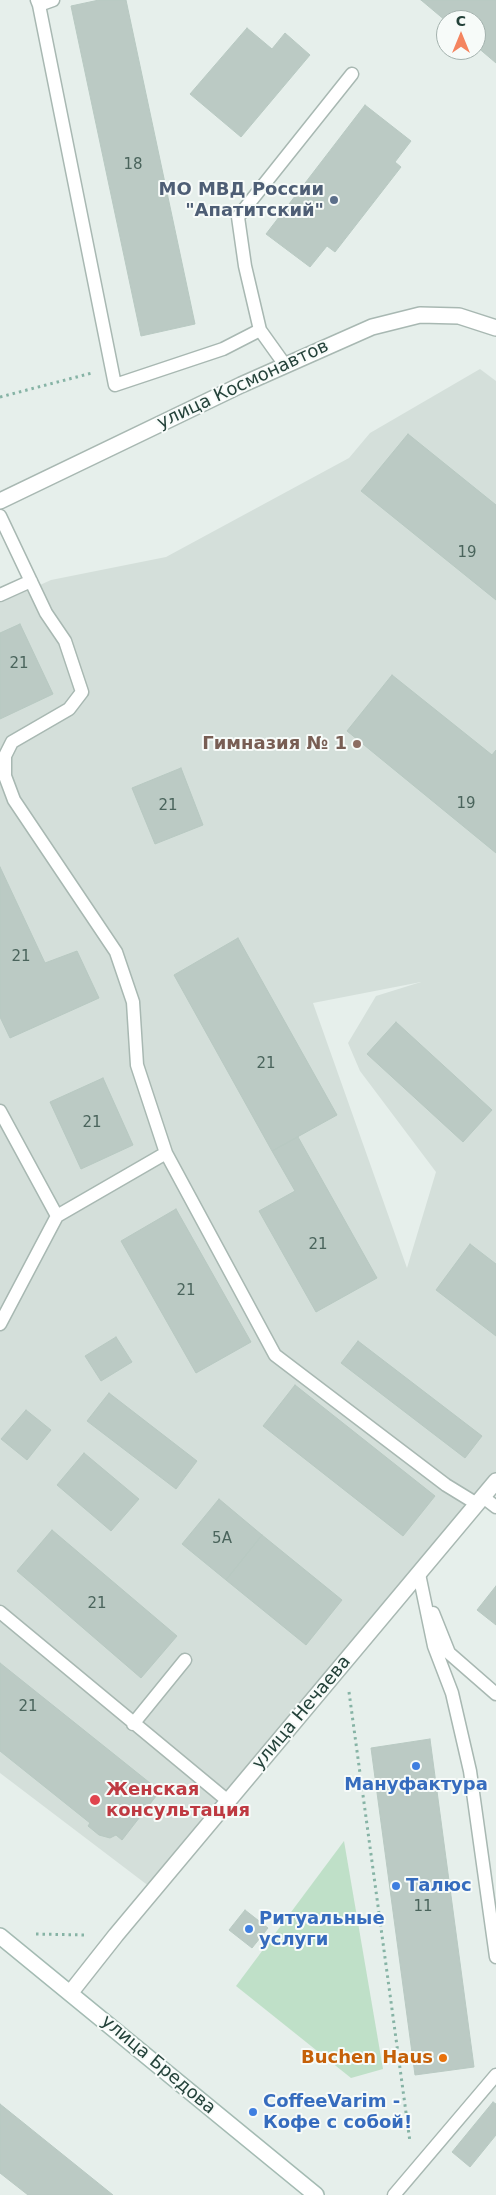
<!DOCTYPE html>
<meta charset="utf-8">
<style>
body{margin:0}
#map{position:relative;width:496px;height:2195px;overflow:hidden;background:#e6efeb;font-family:"DejaVu Sans",sans-serif}
canvas{display:block}
.north{position:absolute;left:436px;top:10px;width:50px;height:50px;box-sizing:border-box;background:#f7fbf9;border:1px solid #a3b1ad;border-radius:50%;rotate:0deg;font-size:14px;font-weight:700;line-height:20px;text-align:center;color:#24423a}
.north::after{content:'';display:block;margin:auto;width:18px;height:22px;background:#f4845f;clip-path:polygon(50% 0,100% 100%,50% 72%,0 100%)}
</style>
<div id="map">
<canvas width="496" height="2195"></canvas>
<div class="north">С</div>
</div>
<script>
const context = document.querySelector('canvas').getContext('2d');
context.lineJoin = 'round';
function paint(path, color) { context.fillStyle = color; context.fill(path, 'evenodd'); }
const toPath = rows => new Path2D(rows.map(r => 'M' + r).join(''));
function strokePath(path, color, width, dash) { context.strokeStyle = color; context.lineWidth = width; context.lineCap = dash ? 'butt' : 'round'; context.setLineDash(dash || []); context.stroke(path); }
function drawText(font, color, halo, rows, align = 'center') {
  context.font = font + ' "DejaVu Sans",sans-serif'; context.lineWidth = 4; context.setLineDash([]); context.textBaseline = 'middle'; context.strokeStyle = halo; context.fillStyle = color; for (const [text, x, y, turn = 0] of rows) {
    context.save(); context.translate(x, y); context.rotate((+turn || 0) * Math.PI / 180); context.textAlign = isNaN(turn) ? turn : align; if (halo) context.strokeText(text, 0, 0); context.fillText(text, 0, 0); context.restore();
  }
}
const built = toPath([
 [480,369,496,381,496,1481,154,1890,0,1773,0,603,51,580,166,557,349,458,370,433],
 [421,982,376,996,348,1043,360,1071,436,1172,407,1268,313,1003]
]);
const green = toPath([
 [344,1841,383,2069,351,2078,236,1986]
]);
const building = toPath([
 [99,0,126,0,195,324,141,336,71,6,99,0],
 [421,0,496,0,496,63,476,46,476,20,446,21,421,0],
 [247,28,272,49,285,33,310,55,241,137,190,94,247,28],
 [365,105,411,141,395,162,401,167,335,252,327,246,310,267,266,234,365,105],
 [408,434,496,505,496,600,361,491,408,434],
 [20,624,53,694,0,719,0,633,20,624],
 [392,675,492,755,496,750,496,853,347,731,392,675],
 [181,768,203,825,155,844,132,788,181,768],
 [0,867,45,963,77,951,99,998,10,1038,0,1017,0,867],
 [238,938,337,1115,272,1151,174,975,238,938],
 [396,1022,492,1110,463,1142,367,1054,396,1022],
 [103,1078,133,1145,81,1169,50,1102,103,1078],
 [298,1137,377,1278,316,1312,259,1211,295,1191,272,1151,298,1137],
 [176,1209,251,1342,196,1373,121,1241,176,1209],
 [470,1244,496,1264,496,1336,436,1290,470,1244],
 [116,1337,132,1362,101,1381,85,1356,116,1337],
 [358,1341,482,1436,465,1458,341,1363,358,1341],
 [295,1385,435,1496,403,1536,263,1426,295,1385],
 [109,1393,197,1461,176,1489,87,1421,109,1393],
 [26,1410,51,1430,27,1460,1,1439,26,1410],
 [84,1453,139,1499,111,1531,57,1485,84,1453],
 [219,1499,262,1535,226,1580,182,1544,219,1499],
 [52,1530,177,1636,141,1678,17,1571,52,1530],
 [262,1535,342,1600,306,1645,226,1580,262,1535],
 [496,1586,496,1625,477,1610,496,1586],
 [0,1663,160,1791,122,1840,116,1835,110,1838,99,1835,88,1826,90,1823,0,1751,0,1663],
 [430,1739,474,2067,415,2075,371,1748,430,1739],
 [245,1910,268,1928,252,1948,229,1930,245,1910],
 [493,2102,496,2104,496,2135,470,2167,452,2152,493,2102],
 [0,2104,113,2195,28,2195,0,2173,0,2104]
]);
const path = toPath([
 [0,397,92,373],
 [349,1692,410,2142],
 [36,1934,87,1935]
]);
const lane = toPath([
 [37,0,39,5,115,385,223,349,260,330,285,365],
 [39,5,53,0],
 [260,330,245,266,238,217,352,74],
 [0,516,46,613,65,641,82,692,69,709,12,742,5,756,5,776,14,800,116,952,133,1002,137,1065,166,1153,57,1216,0,1324],
 [0,595,31,581],
 [0,1111,57,1216],
 [166,1153,275,1355,446,1485,477,1504],
 [483,1497,496,1507],
 [419,1574,434,1646,452,1693,470,1771,496,1957],
 [0,1612,228,1801],
 [433,1613,449,1653,496,1694],
 [133,1724,185,1660],
 [394,2195,496,2075]
]);
const street = toPath([
 [0,501,241,385,372,327,420,315,459,316,496,328],
 [71,1992,116,1935,496,1481]
]);
const secondary = toPath([
 [0,1936,316,2195]
]);
const markers = [
 [334,200,5,"#5c6f8a"],
 [357,744,5,"#8d6e63"],
 [416,1766,5,"#3f7fe0"],
 [95,1800,6,"#e0444e"],
 [396,1886,5,"#3f7fe0"],
 [249,1929,5,"#3f7fe0"],
 [443,2058,5,"#e8710a"],
 [253,2112,5,"#3f7fe0"]
];
const numberNames = [
 ["18",133,165],
 ["19",467,553],
 ["21",19,664],
 ["19",466,804],
 ["21",168,806],
 ["21",21,957],
 ["21",266,1064],
 ["21",92,1123],
 ["21",318,1245],
 ["21",186,1291],
 ["5А",222,1539],
 ["21",97,1604],
 ["21",28,1707],
 ["11",423,1907]
];
const serviceNames = [
 ["МО МВД России",324,190],
 ["\"Апатитский\"",324,211]
];
const streetNames = [
 ["улица Космонавтов",243,385,-25],
 ["улица Нечаева",302,1713,-50],
 ["улица Бредова",158,2065,40]
];
const educationNames = [
 ["Гимназия № 1",347,744]
];
const shopNames = [
 ["Мануфактура",416,1785,"center"],
 ["Талюс",406,1886],
 ["Ритуальные",259,1919],
 ["услуги",259,1940],
 ["CoffeeVarim -",263,2102],
 ["Кофе с собой!",263,2123]
];
const healthNames = [
 ["Женская",106,1790],
 ["консультация",106,1811]
];
const foodNames = [
 ["Buchen Haus",433,2058]
];
paint(built, '#d4dfda');
paint(green, '#bfe0c8');
paint(building, '#bbcac4');
strokePath(building, '#b8c9c2', 1);
strokePath(lane, '#a8b8b2', 15);
strokePath(street, '#a8b8b2', 18);
strokePath(secondary, '#a4bbb3', 18);
strokePath(path, '#86b3a5', 3, [2.5, 4]);
strokePath(lane, '#fff', 12);
strokePath(street, '#fff', 15);
strokePath(secondary, '#fff', 15);
for (const [x, y, r, color] of markers) { const dot = new Path2D(); dot.arc(x, y, r, 0, 2 * Math.PI); context.fillStyle = color; context.fill(dot); strokePath(dot, '#f7fbf9', 2); }
drawText('15px', '#4a645c', null, numberNames);
drawText('bold 18px', '#4e5e75', '#f7fbf9', serviceNames, 'right');
drawText('18px', '#24423a', '#f7fbf9', streetNames);
drawText('bold 18px', '#785e54', '#f7fbf9', educationNames, 'right');
drawText('bold 18px', '#366cbe', '#f7fbf9', shopNames, 'left');
drawText('bold 18px', '#be3a42', '#f7fbf9', healthNames, 'left');
drawText('bold 18px', '#c56008', '#f7fbf9', foodNames, 'right');
</script>
